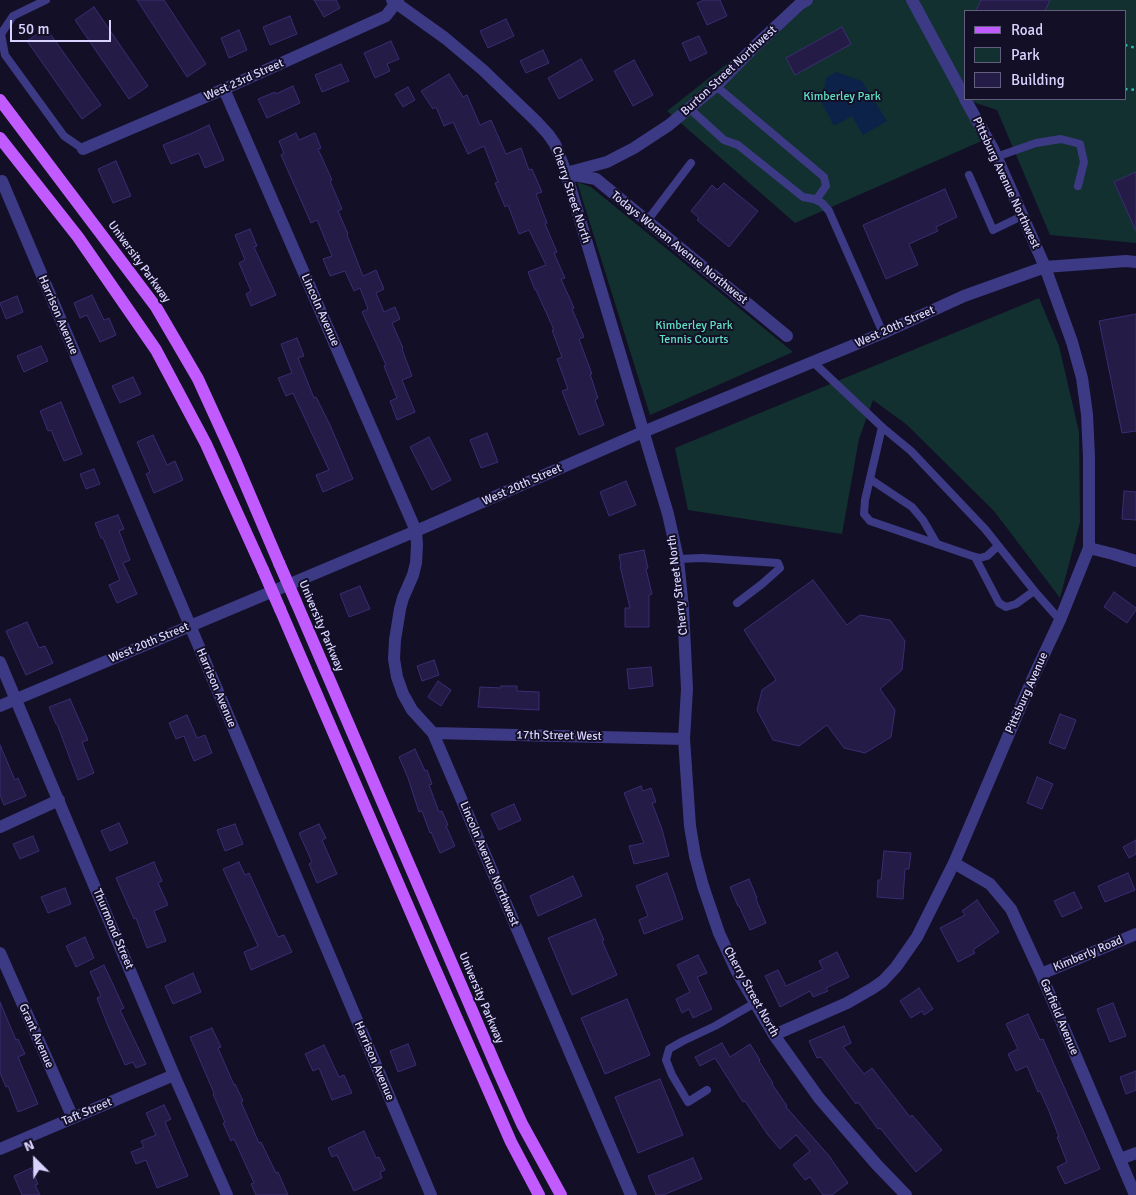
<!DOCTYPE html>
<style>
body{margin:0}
#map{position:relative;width:1136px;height:1195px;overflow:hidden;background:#130f26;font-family:Signika,sans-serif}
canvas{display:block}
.legend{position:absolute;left:964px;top:10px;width:162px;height:90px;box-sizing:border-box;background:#130f26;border:1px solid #625e7d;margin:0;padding:6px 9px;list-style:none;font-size:15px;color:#d9d4ff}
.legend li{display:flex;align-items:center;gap:10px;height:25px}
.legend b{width:25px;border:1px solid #625e7d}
.north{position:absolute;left:10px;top:1135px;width:50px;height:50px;-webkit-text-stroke:4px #130f26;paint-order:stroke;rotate:337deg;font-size:14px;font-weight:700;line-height:20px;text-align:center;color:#d9d4ff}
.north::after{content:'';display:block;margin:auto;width:18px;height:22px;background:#d9d4ff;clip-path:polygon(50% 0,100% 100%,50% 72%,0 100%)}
.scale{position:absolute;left:10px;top:20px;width:101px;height:22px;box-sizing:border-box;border:2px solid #d9d4ff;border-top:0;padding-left:6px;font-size:15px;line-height:18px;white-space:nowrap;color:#d9d4ff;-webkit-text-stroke:4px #130f26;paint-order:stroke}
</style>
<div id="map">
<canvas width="1136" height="1195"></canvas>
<ul class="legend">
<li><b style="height:6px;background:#c25bff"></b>Road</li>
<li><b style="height:14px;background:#12302f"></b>Park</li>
<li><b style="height:14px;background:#241b47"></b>Building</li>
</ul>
<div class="north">N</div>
<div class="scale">50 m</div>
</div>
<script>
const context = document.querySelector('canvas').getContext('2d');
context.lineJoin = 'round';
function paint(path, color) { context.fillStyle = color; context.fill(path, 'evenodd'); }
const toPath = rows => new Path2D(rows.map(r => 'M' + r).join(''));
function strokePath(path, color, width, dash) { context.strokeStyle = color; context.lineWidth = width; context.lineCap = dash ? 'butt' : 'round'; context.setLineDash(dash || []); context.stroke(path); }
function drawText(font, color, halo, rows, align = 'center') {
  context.font = font + ' Signika,sans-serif'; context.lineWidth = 4; context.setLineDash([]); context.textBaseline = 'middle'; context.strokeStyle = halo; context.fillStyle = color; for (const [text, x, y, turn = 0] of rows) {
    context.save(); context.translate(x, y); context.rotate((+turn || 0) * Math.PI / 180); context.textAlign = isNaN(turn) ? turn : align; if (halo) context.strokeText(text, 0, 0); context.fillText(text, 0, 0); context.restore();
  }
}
const green = toPath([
 [808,0,1136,0,1136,243,1050,235,997,110,970,101,986,139,795,223,667,111],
 [965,11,1125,11,1125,99,965,99],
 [577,182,591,187,793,352,650,415],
 [1039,298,1059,346,1079,432,1080,522,1060,598,994,511,906,424,873,400,859,439,842,534,688,510,675,448]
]);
const water = toPath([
 [836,72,862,81,887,121,863,135,852,116,834,126,822,103,826,78]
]);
const building = toPath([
 [137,0,164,0,206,64,187,77,137,0],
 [314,0,336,0,340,8,324,17,314,0],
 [704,0,720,0,727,16,707,25,697,3,704,0],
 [981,0,1050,0,1045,11,976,11,981,0],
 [94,7,148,86,129,99,75,20,94,7],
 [290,16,297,34,270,45,263,27,290,16],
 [506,19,514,36,488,48,480,31,506,19],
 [842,27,851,44,795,75,786,58,842,27],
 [46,28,101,105,82,119,27,41,46,28],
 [239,30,247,50,229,58,221,38,239,30],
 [699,36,707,53,690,61,682,43,699,36],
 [391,41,399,59,387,64,390,71,375,78,364,53,391,41],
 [543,50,549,63,526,73,520,61,543,50],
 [581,59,593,80,559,99,548,78,581,59],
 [634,60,653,95,633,106,614,71,634,60],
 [341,64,349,81,322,92,315,75,341,64],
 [449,74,463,97,467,95,480,125,491,120,506,154,521,148,529,170,532,169,542,192,536,194,547,223,545,224,557,252,554,253,565,278,561,279,574,308,572,309,584,337,579,339,592,374,590,374,598,398,595,400,604,425,579,435,562,391,568,389,557,359,562,357,552,330,554,330,536,290,535,290,528,272,546,265,529,230,519,234,508,205,505,207,495,183,498,182,484,146,468,154,453,122,444,126,436,107,433,109,421,91,449,74],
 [293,86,300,103,267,118,258,99,275,92,276,94,293,86],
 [408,87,415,100,403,107,395,94,408,87],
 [209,125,224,160,205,168,199,153,171,164,163,145,190,134,209,125],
 [296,133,299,140,315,133,321,148,318,149,332,180,330,181,342,209,338,211,348,234,347,235,363,276,376,270,384,289,376,293,384,312,395,307,400,319,392,323,403,348,402,349,412,376,402,380,415,412,397,420,390,401,397,398,384,366,386,365,362,312,368,309,360,288,354,291,345,271,330,276,323,259,332,256,317,220,311,223,281,155,284,153,279,141,296,133],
 [116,161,131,196,113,203,98,169,116,161],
 [1136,172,1136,231,1114,182,1136,172],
 [724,183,758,211,729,247,697,220,699,218,691,211,712,185,717,190,724,183],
 [945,189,957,217,936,227,938,231,909,244,918,265,886,279,863,225,945,189],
 [250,229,257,246,254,247,276,295,251,306,246,294,251,291,239,263,245,260,235,235,250,229],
 [92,295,104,320,109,318,116,335,100,342,87,315,80,318,74,303,92,295],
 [17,296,23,312,6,319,0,303,17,296],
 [1136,314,1136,431,1122,433,1099,321,1136,314],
 [297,338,304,356,298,358,314,398,316,397,330,425,353,479,323,492,316,475,329,470,293,393,286,396,278,378,292,373,281,344,297,338],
 [41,346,48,361,24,372,17,356,41,346],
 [133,377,141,394,120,403,112,386,133,377],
 [61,402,82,454,64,461,51,430,48,431,40,411,61,402],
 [487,433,498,462,481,468,470,440,487,433],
 [153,435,167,465,175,461,183,480,154,493,146,474,150,472,137,442,153,435],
 [429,437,451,480,432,490,410,447,429,437],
 [94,469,100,484,86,489,80,474,94,469],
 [626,481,636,505,609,516,600,492,626,481],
 [1124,491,1136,492,1136,520,1122,519,1124,491],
 [118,515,124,529,119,531,130,560,123,563,137,594,117,603,109,585,120,580,103,538,101,538,95,523,118,515],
 [644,550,648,568,646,569,652,594,649,595,649,627,625,627,625,608,630,608,620,566,621,566,619,555,644,550],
 [813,580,847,625,860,615,890,620,905,641,902,670,880,689,895,710,891,737,865,753,844,748,827,725,799,746,773,740,757,710,762,690,776,680,744,630,813,580],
 [360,586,370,609,349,617,340,594,360,586],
 [1114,592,1136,608,1136,610,1127,623,1104,607,1114,592],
 [27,622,39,648,45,646,53,663,26,675,6,631,27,622],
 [434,660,439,675,422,681,417,666,434,660],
 [651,667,653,686,629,689,627,669,651,667],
 [438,681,451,690,441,706,428,697,438,681],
 [501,686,517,686,517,691,539,692,539,710,478,707,480,687,501,688,501,686],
 [70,699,88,740,82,742,94,773,78,780,57,724,56,724,49,707,70,699],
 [1060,714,1076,720,1065,749,1049,743,1060,714],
 [187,715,197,738,205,735,212,753,194,761,184,736,176,739,169,723,187,715],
 [0,745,15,780,18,778,26,796,4,805,0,795,0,745],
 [415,749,425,771,427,770,432,784,429,785,439,812,442,811,448,825,446,826,455,846,440,853,431,832,430,833,422,811,419,812,408,778,399,757,415,749],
 [1037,777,1053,784,1042,809,1027,803,1037,777],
 [641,786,643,791,651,788,656,802,652,803,662,829,669,856,634,864,629,846,644,843,624,793,641,786],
 [514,804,521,820,499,830,491,814,514,804],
 [119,823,128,843,110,851,101,831,119,823],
 [235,824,243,844,225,851,217,830,235,824],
 [319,824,326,838,322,840,337,874,317,883,309,864,312,862,299,833,319,824],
 [33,836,39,851,20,859,13,844,33,836],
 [1136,840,1136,854,1129,858,1123,847,1136,840],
 [884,851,911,853,909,869,905,869,903,899,877,897,878,880,881,880,884,851],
 [154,862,162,881,158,883,168,905,154,911,166,941,147,948,136,918,134,919,116,878,154,862],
 [239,862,245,875,249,873,278,937,284,935,292,952,251,970,244,952,258,946,223,869,239,862],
 [667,873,683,919,644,934,639,920,648,916,636,886,667,873],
 [1128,873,1135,890,1105,902,1098,886,1128,873],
 [573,876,582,896,538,916,530,896,573,876],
 [749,879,757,898,756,899,766,923,750,930,739,906,738,906,730,887,749,879],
 [65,888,71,904,48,913,41,897,65,888],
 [1074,892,1082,908,1062,917,1054,901,1074,892],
 [977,900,999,932,973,950,975,953,958,962,940,928,965,915,962,911,977,900],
 [595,919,604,940,602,941,617,975,572,995,548,938,595,919],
 [85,937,94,958,76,967,66,946,85,937],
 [837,952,849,977,826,988,828,991,813,997,810,991,780,1007,765,976,778,970,786,986,823,969,819,961,837,952],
 [698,955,707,973,697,977,712,1009,693,1018,689,1009,682,1013,676,999,690,992,677,965,698,955],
 [104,965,124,1008,120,1010,146,1064,136,1068,133,1062,125,1065,108,1026,97,998,101,996,90,972,104,965],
 [193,973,201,992,173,1004,165,986,193,973],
 [919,988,933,1009,924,1015,922,1011,911,1018,900,1001,919,988],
 [627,999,650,1055,605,1074,581,1018,627,999],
 [0,1002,16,1040,18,1039,25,1054,18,1057,38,1104,18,1112,8,1086,6,1087,0,1073,0,1002],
 [1113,1003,1126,1036,1110,1042,1097,1009,1113,1003],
 [1028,1014,1040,1040,1043,1039,1100,1169,1065,1184,1057,1167,1067,1162,1057,1137,1059,1137,1049,1111,1040,1091,1038,1092,1027,1066,1016,1071,1008,1054,1018,1049,1006,1024,1028,1014],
 [844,1026,851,1043,843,1047,864,1074,872,1068,910,1117,912,1115,942,1150,916,1172,880,1128,878,1129,858,1102,856,1104,821,1057,817,1058,809,1041,844,1026],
 [212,1028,221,1047,218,1048,234,1085,235,1084,243,1101,241,1102,259,1143,261,1142,276,1173,278,1172,288,1195,256,1195,251,1184,254,1183,234,1139,231,1141,223,1123,225,1122,213,1094,214,1093,190,1037,212,1028],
 [722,1043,730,1057,750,1044,760,1060,759,1061,773,1083,772,1084,787,1106,786,1107,831,1158,831,1159,848,1183,832,1195,823,1195,810,1177,805,1180,793,1165,810,1151,796,1135,780,1149,768,1135,745,1101,743,1102,715,1058,700,1066,695,1057,722,1043],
 [408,1044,416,1065,398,1072,390,1051,408,1044],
 [324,1045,339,1077,344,1075,352,1093,332,1100,319,1068,313,1071,305,1054,324,1045],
 [1136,1071,1136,1090,1126,1094,1120,1077,1136,1071],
 [660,1079,683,1135,638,1153,615,1097,660,1079],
 [164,1105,171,1119,165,1122,188,1176,157,1188,146,1160,136,1164,131,1152,144,1147,141,1141,156,1135,146,1113,164,1105],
 [364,1131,376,1158,379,1157,385,1170,380,1172,382,1178,354,1191,337,1155,332,1157,328,1148,364,1131],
 [693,1158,702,1179,663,1195,656,1195,648,1176,693,1158],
 [31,1168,38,1184,35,1185,40,1195,22,1195,14,1176,31,1168]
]);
const path = toPath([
 [1125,45,1136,48],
 [1125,89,1136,90]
]);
const service = toPath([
 [46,0,13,16,1,34,5,55,64,136,83,149],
 [716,86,824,177,826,186,816,200],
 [690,109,724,140,738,145,803,197,814,199,822,203,829,211,883,333],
 [996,157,1036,143,1061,139,1080,144,1084,162,1078,186],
 [969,175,993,230,1022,216],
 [647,221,691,163],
 [813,362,882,427,911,451,985,529,1036,593,1060,620],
 [882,427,865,500,864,514,870,521,975,557,980,558,987,556,998,546],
 [870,479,912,507,923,520,937,544],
 [975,557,999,603,1006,607,1016,604,1034,591],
 [678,559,702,558,778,563,780,568,762,584,737,603],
 [707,1090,688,1102,672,1075,666,1060,669,1049,683,1041,715,1026,755,1003]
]);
const minor = toPath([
 [392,0,445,38,483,70,536,121,548,134,555,144,566,173,668,514,678,559,683,608,687,689,684,739,690,826,695,856,703,886,719,933,737,972,774,1035,819,1098,877,1165,906,1195],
 [912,0,965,98],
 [224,89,416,531,417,545,416,563,413,575,403,598,400,609,395,640,394,659,397,677,403,694,412,710,433,733,631,1195],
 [83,149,224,89,386,16,398,0],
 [566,173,607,162,634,148,669,125,716,86,755,46,800,4,807,0],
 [568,174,596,179,787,336],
 [0,182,2,181,431,1195],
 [1089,548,1113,554,1136,561],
 [0,706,416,531,643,432,883,333,964,296,1045,267,1126,261,1136,262],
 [433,733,684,739],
 [0,827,59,800],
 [954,863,990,884,1011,909,1041,974,1135,1195],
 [0,953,73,1118],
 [1041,974,1136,934],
 [774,1035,847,1003,873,988,883,981,896,967,917,937,954,863,1032,680,1060,620,1089,548,1089,457,1087,414,1082,378,1072,342,1045,267,993,149,965,99],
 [0,1149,174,1075],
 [1120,1159,1136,1153]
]);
const tertiary = toPath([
 [0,662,174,1075,227,1195]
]);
const primary = toPath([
 [0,100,156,307,198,379,235,460,279,563],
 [0,138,78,237,156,350,206,444,263,570],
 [296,602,499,1073,522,1124,561,1195],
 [280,609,433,964,511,1142,539,1195]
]);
const primaryBridge = toPath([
 [279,563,296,602],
 [263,570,280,609]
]);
const streetNames = [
 ["Burton Street Northwest",729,71,-43],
 ["West 23rd Street",244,80,-24],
 ["Pittsburg Avenue Northwest",1006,183,65],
 ["Cherry Street North",571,195,72],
 ["Todays Woman Avenue Northwest",679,248,39],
 ["University Parkway",139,262,54],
 ["Lincoln Avenue",320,310,66],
 ["Harrison Avenue",58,315,67],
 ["West 20th Street",895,327,-24],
 ["West 20th Street",522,485,-24],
 ["Cherry Street North",678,585,-97],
 ["University Parkway",321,626,67],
 ["West 20th Street",149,643,-23],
 ["Harrison Avenue",216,688,67],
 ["Pittsburg Avenue",1027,693,-66],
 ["17th Street West",559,736,1],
 ["Lincoln Avenue Northwest",489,864,67],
 ["Thurmond Street",113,929,67],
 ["Kimberly Road",1088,954,-23],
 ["Cherry Street North",751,992,61],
 ["University Parkway",481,998,67],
 ["Garfield Avenue",1059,1017,67],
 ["Grant Avenue",36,1036,66],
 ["Harrison Avenue",374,1061,67],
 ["Taft Street",87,1112,-23]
];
const parkNames = [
 ["Kimberley Park",842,97],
 ["Kimberley Park",694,326],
 ["Tennis Courts",694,340]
];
paint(green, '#12302f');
paint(water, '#0c2248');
paint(building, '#241b47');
strokePath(building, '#3b2d73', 1);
strokePath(path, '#2fb8b0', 2.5, [2.5, 4]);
strokePath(service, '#3d3a85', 8);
strokePath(minor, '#3d3a85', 12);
strokePath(tertiary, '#3d3a85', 12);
strokePath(primary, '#c25bff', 12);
strokePath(primaryBridge, '#c25bff', 12);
drawText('12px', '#d9d4ff', '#130f26', streetNames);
drawText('12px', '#5fe0c0', '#130f26', parkNames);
</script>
